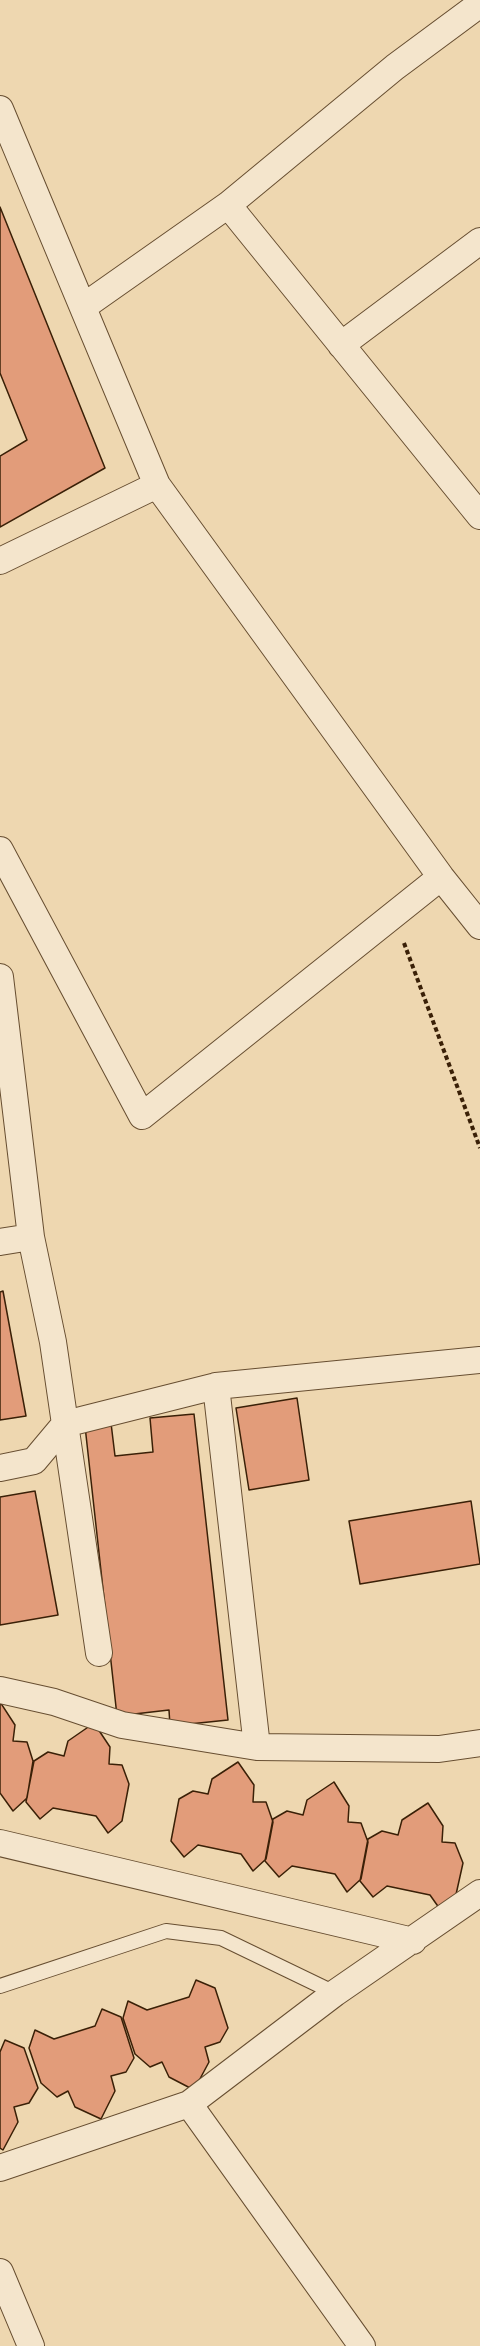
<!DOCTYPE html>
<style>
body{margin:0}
canvas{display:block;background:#eed7b0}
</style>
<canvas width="480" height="2346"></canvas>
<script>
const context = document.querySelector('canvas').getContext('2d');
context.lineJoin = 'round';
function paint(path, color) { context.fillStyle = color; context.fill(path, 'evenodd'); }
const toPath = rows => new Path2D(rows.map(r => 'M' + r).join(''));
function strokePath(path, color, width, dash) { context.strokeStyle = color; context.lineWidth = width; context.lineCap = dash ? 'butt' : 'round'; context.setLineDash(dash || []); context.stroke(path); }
const building = toPath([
 [0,207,105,468,0,527,0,456,27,440,0,373,0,207],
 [3,1291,26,1416,0,1420,0,1292,3,1291],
 [297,1398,309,1480,249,1490,236,1408,297,1398],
 [194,1414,228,1720,170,1726,169,1710,117,1716,85,1426,111,1423,115,1456,153,1452,150,1418,194,1414],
 [35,1491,58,1615,0,1625,0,1497,35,1491],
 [471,1501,480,1564,360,1584,349,1521,471,1501],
 [0,1702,15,1725,13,1741,27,1742,33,1761,27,1798,13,1811,0,1793,0,1702],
 [94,1723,110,1747,109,1764,122,1765,129,1784,122,1821,108,1833,96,1816,53,1808,40,1819,26,1802,34,1761,48,1752,64,1756,68,1741,94,1723],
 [238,1762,254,1785,253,1802,266,1802,273,1822,266,1859,253,1871,241,1854,198,1845,184,1857,171,1841,179,1799,193,1791,208,1794,212,1779,238,1762],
 [334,1782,349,1806,348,1822,361,1823,368,1842,361,1879,347,1892,335,1874,292,1866,279,1877,265,1861,273,1819,287,1811,303,1815,307,1800,334,1782],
 [428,1803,443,1826,442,1842,455,1843,463,1863,455,1899,442,1912,430,1895,387,1886,373,1897,360,1881,368,1839,382,1831,398,1835,402,1820,428,1803],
 [196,1980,215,1988,228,2028,220,2042,205,2047,209,2062,194,2090,169,2077,162,2062,150,2067,135,2054,123,2018,128,2001,147,2010,189,1997,196,1980],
 [102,2009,121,2017,134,2058,126,2072,111,2076,115,2091,101,2119,75,2107,68,2091,57,2097,41,2083,29,2048,35,2030,54,2039,95,2026,102,2009],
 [5,2040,24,2048,38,2088,29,2103,14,2107,18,2122,3,2150,0,2148,0,2052,5,2040]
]);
const path = toPath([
 [404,943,480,1148]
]);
const service = toPath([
 [0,1986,166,1931,221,1938,335,1993]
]);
const minor = toPath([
 [0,109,157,485,441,877,480,926],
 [228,205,480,516],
 [83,307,228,205,395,67,480,4],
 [341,345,480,241],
 [0,561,157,485],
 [0,850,142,1116,441,877],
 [0,977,31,1237,53,1342,65,1424,216,1386,480,1360],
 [0,1242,31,1237],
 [216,1386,257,1747],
 [0,1468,34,1461,65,1424,99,1653],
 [0,1690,54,1702,122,1725,257,1747,439,1749,480,1743],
 [0,1843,413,1941],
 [189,2104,362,2346],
 [0,2168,189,2104,335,1993,480,1893],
 [0,2272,31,2346]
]);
paint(building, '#e29c7a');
strokePath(building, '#3a2007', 1.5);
strokePath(service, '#674e31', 16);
strokePath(minor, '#674e31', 28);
strokePath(path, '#3a2007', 4, [4.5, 3]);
strokePath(service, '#f4e5cc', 14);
strokePath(minor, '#f4e5cc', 26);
</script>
